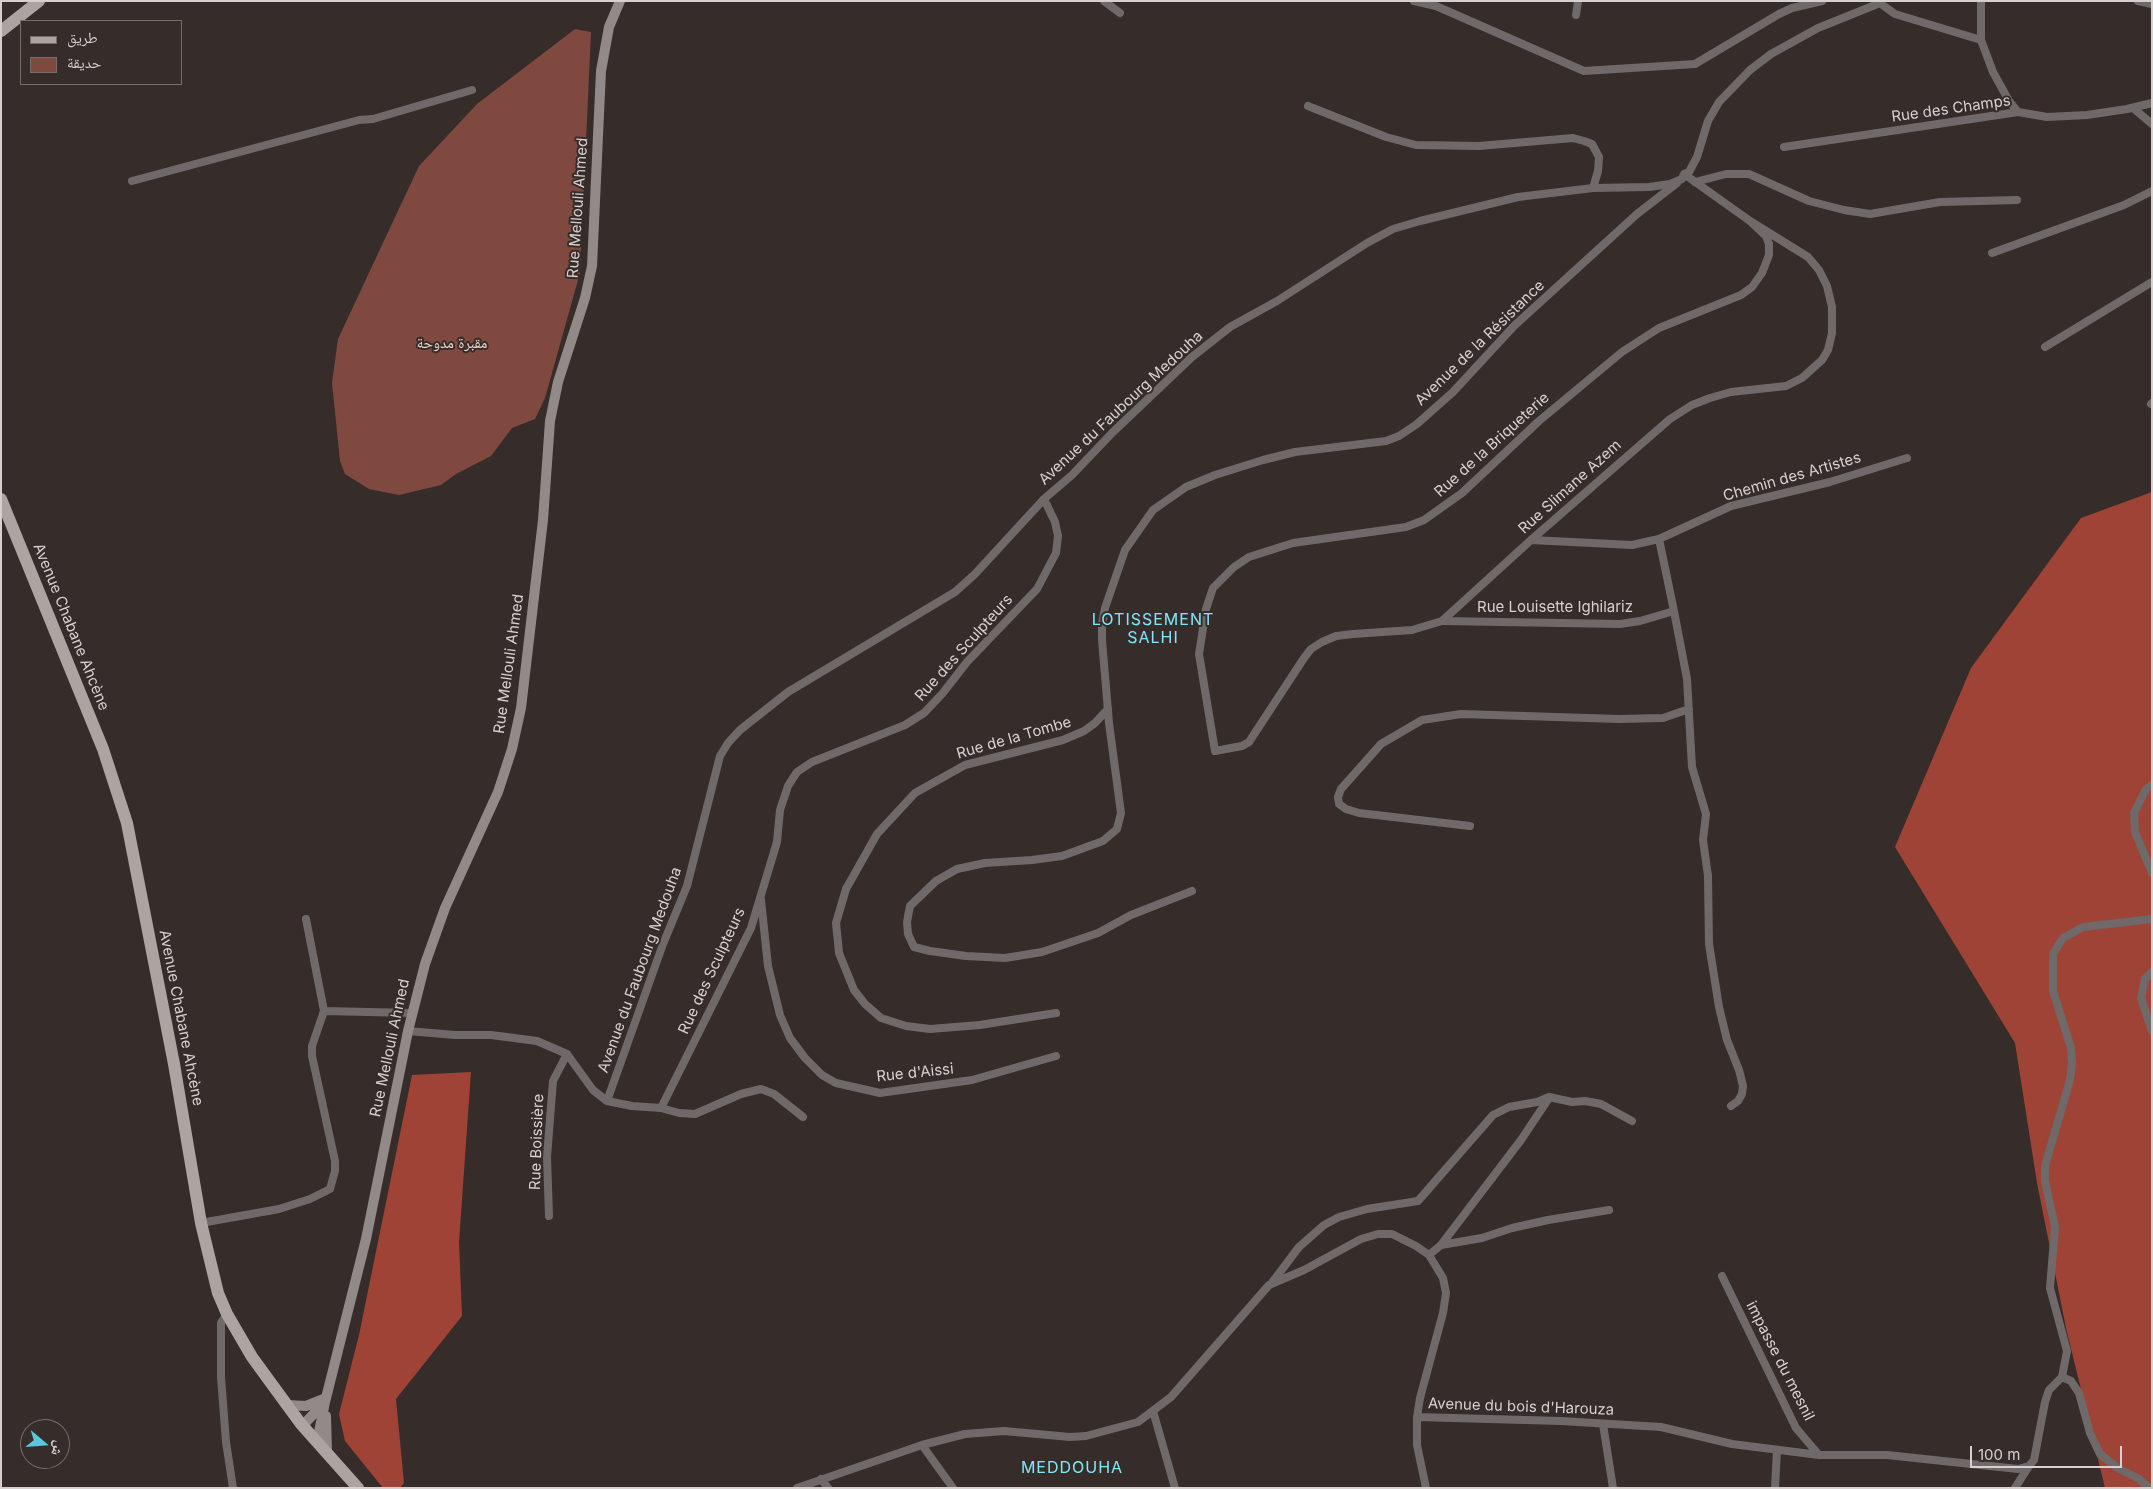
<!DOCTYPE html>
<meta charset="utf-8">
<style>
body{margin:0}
#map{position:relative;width:2153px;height:1489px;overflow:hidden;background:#362d2b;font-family:Inter,"Noto Naskh Arabic",sans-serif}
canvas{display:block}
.frame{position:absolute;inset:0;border:2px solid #d6d0cf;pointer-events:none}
.legend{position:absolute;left:20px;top:20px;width:162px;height:65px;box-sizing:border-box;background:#362d2b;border:1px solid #766e6d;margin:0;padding:6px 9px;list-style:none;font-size:15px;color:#d6d0cf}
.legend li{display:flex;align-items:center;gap:10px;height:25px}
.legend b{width:25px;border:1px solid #766e6d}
.north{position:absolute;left:20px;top:1419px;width:50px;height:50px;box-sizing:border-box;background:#362d2b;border:1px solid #766e6d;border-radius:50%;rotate:108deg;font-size:14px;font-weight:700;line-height:20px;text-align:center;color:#d6d0cf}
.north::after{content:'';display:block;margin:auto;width:18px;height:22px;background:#55cadf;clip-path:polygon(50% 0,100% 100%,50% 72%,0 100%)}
.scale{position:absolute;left:1970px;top:1446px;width:152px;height:22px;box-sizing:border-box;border:2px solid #d6d0cf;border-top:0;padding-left:6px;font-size:15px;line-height:18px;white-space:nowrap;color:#d6d0cf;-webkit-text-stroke:4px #362d2b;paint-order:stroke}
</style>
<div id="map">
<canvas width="2153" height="1489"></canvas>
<div class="frame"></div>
<ul class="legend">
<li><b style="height:6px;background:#ada3a1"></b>طريق</li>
<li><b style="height:14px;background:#7f493f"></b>حديقة</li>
</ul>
<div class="north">ش</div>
<div class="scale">100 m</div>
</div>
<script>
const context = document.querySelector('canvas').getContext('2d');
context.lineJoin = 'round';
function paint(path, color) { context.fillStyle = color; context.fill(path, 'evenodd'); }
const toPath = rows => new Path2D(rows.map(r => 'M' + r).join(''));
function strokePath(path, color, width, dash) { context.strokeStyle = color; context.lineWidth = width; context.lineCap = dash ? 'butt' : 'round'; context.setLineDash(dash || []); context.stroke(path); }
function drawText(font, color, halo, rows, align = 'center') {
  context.font = font + ' Inter,"Noto Naskh Arabic",sans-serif'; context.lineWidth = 4; context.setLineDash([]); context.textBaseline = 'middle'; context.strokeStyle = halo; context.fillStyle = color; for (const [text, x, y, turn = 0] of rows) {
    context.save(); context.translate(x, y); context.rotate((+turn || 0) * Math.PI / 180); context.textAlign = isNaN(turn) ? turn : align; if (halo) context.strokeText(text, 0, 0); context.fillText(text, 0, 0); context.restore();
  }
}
const green = toPath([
 [575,29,591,32,580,273,545,398,535,419,512,428,491,456,456,474,441,485,399,495,369,489,345,474,340,461,332,383,338,339,419,166,477,104]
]);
const forest = toPath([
 [2152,492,2152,1488,2105,1488,2066,1328,2037,1183,2015,1043,1895,847,1971,668,2081,518],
 [471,1072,459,1242,462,1316,396,1399,404,1483,400,1488,383,1488,345,1441,339,1414,359,1335,412,1075]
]);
const street = toPath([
 [1104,1,1120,13],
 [1414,1,1436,6,1584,71,1695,64,1779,14,1792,8,1822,1],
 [1877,1,1895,14,1981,40],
 [1981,1,1981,40,1993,72,2009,101,2018,112],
 [2138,1,2152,4],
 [1576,15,1578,1],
 [1308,106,1386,137,1416,145,1479,146,1573,138,1584,141,1592,144,1599,157,1598,171,1593,188],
 [2133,108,2152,124],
 [1784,147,2018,112,2047,117,2087,115,2127,109,2152,103],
 [1684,174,1750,221,1766,236,1769,244,1769,255,1762,273,1752,287,1741,295,1659,328,1622,352,1539,421,1462,493,1424,520,1406,527,1293,543,1249,557,1234,567,1213,588,1206,609,1199,654,1215,751,1242,746,1249,742,1304,658,1311,649,1322,642,1336,636,1353,634,1412,630,1442,621,1531,540,1670,419,1692,405,1710,398,1731,392,1786,386,1802,378,1822,360,1828,350,1832,333,1832,307,1827,286,1819,270,1808,257,1750,221],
 [132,181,359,120,373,119,472,90],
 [1695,182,1726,174,1749,174,1809,201,1844,210,1870,214,1940,202,2017,200],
 [1992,253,2124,205,2152,191],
 [2045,347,2152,282],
 [2151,404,2152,403],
 [1659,539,1731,506,1830,482,1907,458],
 [1674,611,1687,679,1692,767,1706,814,1703,840,1708,876,1709,944,1719,1007,1727,1040,1739,1070,1743,1086,1742,1094,1738,1101,1731,1106],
 [1443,621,1620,624,1640,621,1674,611,1659,539,1632,545,1531,540],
 [2152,785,2146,789,2134,813,2135,832,2152,873],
 [1470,826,1359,813,1346,809,1339,804,1338,797,1341,789,1381,744,1422,720,1461,714,1619,719,1663,718,1689,709],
 [1192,891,1131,915,1098,933,1042,952,1005,958,966,956,930,951,914,947,908,934,907,922,910,906,936,881,957,869,985,863,1032,860,1062,856,1103,841,1117,829,1121,813,1109,723,1102,640,1102,624,1105,608,1125,550,1153,510,1186,487,1215,475,1263,460,1295,452,1386,441,1399,436,1417,424,1453,392,1514,326,1637,214,1677,183],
 [761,900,768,966,780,1015,790,1038,805,1058,822,1075,836,1083,880,1093,972,1080,1056,1056],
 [306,919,324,1011],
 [2152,972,2145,979,2141,998,2152,1031],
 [1056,1013,980,1025,930,1029,906,1026,881,1018,865,1004,854,990,839,953,836,923,846,889,877,834,915,793,965,765,1063,740,1084,731,1095,723,1108,709],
 [408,1031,455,1035,491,1035,537,1041,567,1054,553,1081,547,1157,549,1216],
 [567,1054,593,1090,607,1101,632,1106,661,1108,679,1113,695,1114,741,1094,761,1089,774,1094,803,1117],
 [607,1101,663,944,687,886,720,756,728,743,740,730,788,692,955,592,975,574,1044,499,1072,475,1113,432,1192,357,1230,327,1277,301,1367,243,1393,229,1420,221,1518,197,1593,188,1649,187,1670,184,1682,179,1684,174,1689,172,1697,157,1708,121,1719,102,1750,70,1771,54,1818,28,1880,3],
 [661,1108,751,928,777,842,780,810,788,786,797,772,812,762,905,725,924,713,942,694,967,662,1037,589,1056,553,1058,536,1055,522,1044,499],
 [201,1223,279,1209,310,1199,330,1189,335,1171,335,1161,312,1056,312,1046,324,1011,412,1013],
 [1441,1245,1482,1238,1512,1228,1548,1220,1609,1210],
 [1429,1255,1441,1245,1521,1140,1549,1098],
 [1722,1276,1796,1428,1819,1455],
 [1271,1284,1299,1247,1324,1225,1339,1217,1367,1209,1418,1201,1493,1115,1509,1107,1537,1102,1549,1097,1572,1102,1585,1101,1601,1104,1632,1121],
 [227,1314,221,1323,221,1377,226,1442,233,1488],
 [2062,1377,2071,1381,2079,1393,2090,1433,2100,1454,2119,1469,2138,1478,2149,1488],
 [1153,1411,1175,1488],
 [1417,1417,1417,1445,1426,1488],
 [1603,1424,1613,1488],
 [922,1445,953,1488],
 [821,1479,828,1488],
 [797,1488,922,1445,965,1434,1004,1431,1070,1437,1086,1436,1138,1422,1171,1397,1269,1285,1304,1270,1361,1239,1378,1234,1392,1234,1416,1246,1429,1255,1443,1278,1446,1293,1443,1313,1420,1398,1417,1417,1561,1421,1661,1427,1732,1444,1819,1455,1887,1455,2018,1469,2029,1466,2034,1460,2045,1402,2049,1390,2062,1377,2067,1351,2050,1288,2055,1227,2045,1181,2045,1166,2070,1080,2072,1063,2071,1048,2053,991,2053,954,2063,938,2083,927,2152,919],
 [1775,1488,1777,1450],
 [2015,1488,2029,1466]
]);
const secondary = toPath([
 [287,1405,306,1406,326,1398],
 [326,1416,327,1452],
 [301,1424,306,1422,324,1403],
 [317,1442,325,1402,366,1239,408,1031,425,964,445,908,498,792,512,749,521,708,543,520,550,421,558,382,585,298,592,266,601,71,609,27,620,1]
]);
const primary = toPath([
 [1,31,39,1],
 [1,499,103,749,127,823,174,1064,201,1223,218,1293,227,1314,252,1357,287,1405,301,1424,358,1488]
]);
const streetNames = [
 ["Rue des Champs",1951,109,-8],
 ["Rue Mellouli Ahmed",578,208,-86],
 ["Avenue de la Résistance",1480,343,-44],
 ["Avenue du Faubourg Medouha",1121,408,-43],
 ["Rue de la Briqueterie",1492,445,-42],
 ["Chemin des Artistes",1792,477,-16],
 ["Rue Slimane Azem",1570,487,-42],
 ["Rue Louisette Ighilariz",1555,607],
 ["Avenue Chabane Ahcène",71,627,68],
 ["Rue des Sculpteurs",964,648,-48],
 ["Rue Mellouli Ahmed",509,664,-82],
 ["Rue de la Tombe",1014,738,-16],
 ["Avenue du Faubourg Medouha",640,970,-70],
 ["Rue des Sculpteurs",712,971,-65],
 ["Avenue Chabane Ahcène",181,1018,79],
 ["Rue Mellouli Ahmed",390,1048,-78],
 ["Rue d'Aissi",915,1073,-6],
 ["Rue Boissière",537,1142,-88],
 ["impasse du mesnil",1780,1361,63],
 ["Avenue du bois d'Harouza",1521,1407,2]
];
const parkNames = [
 ["مقبرة مدوحة",452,343]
];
const neighbourhoodNames = [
 ["LOTISSEMENT",1153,620],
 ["SALHI",1153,638],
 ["MEDDOUHA",1072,1468]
];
paint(green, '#7f493f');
paint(forest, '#9e4335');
strokePath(street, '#6f6a69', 8);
strokePath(secondary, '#928a88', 10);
strokePath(primary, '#ada3a1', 12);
drawText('15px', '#d6d0cf', '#362d2b', streetNames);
drawText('15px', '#f0d5d0', '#362d2b', parkNames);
context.letterSpacing = '1px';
drawText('16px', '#80e7fb', '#362d2b', neighbourhoodNames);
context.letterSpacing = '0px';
</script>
